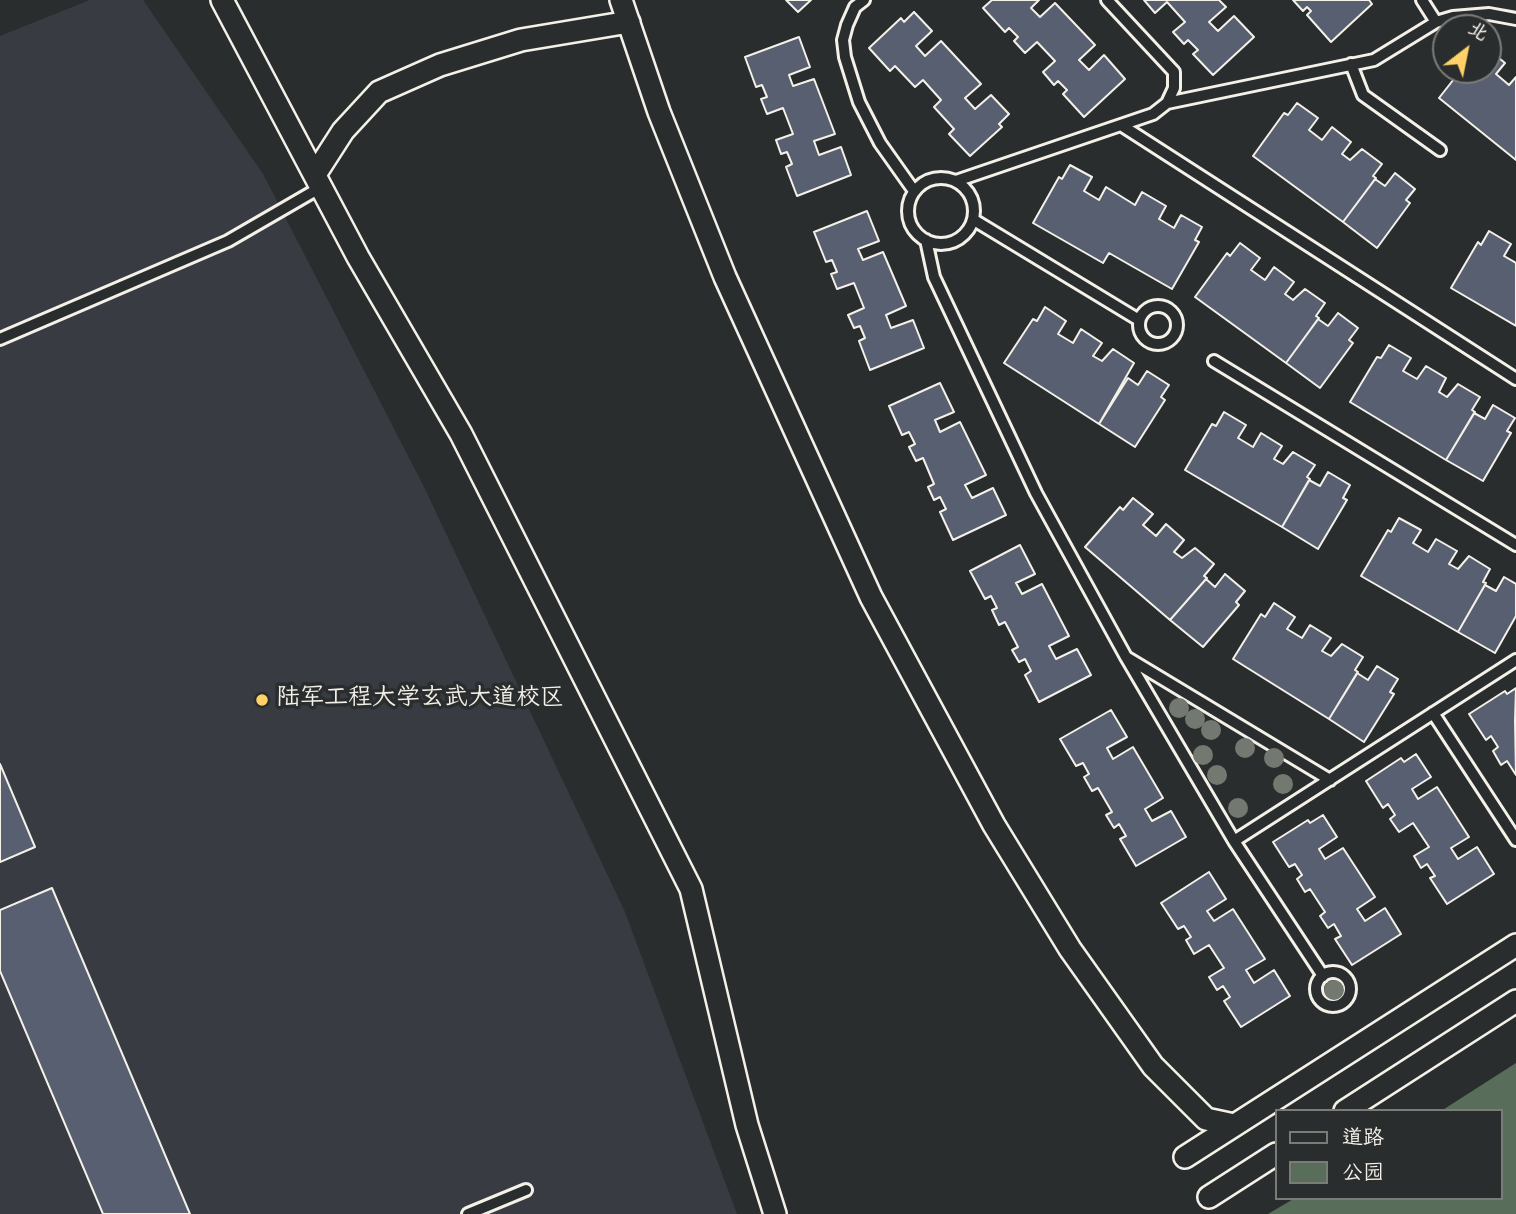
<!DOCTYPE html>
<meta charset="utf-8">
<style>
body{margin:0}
#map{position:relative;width:1516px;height:1214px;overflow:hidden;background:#2a2d2e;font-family:"Indie Flower","LXGW WenKai TC",sans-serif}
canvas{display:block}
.legend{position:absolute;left:1275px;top:1109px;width:228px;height:91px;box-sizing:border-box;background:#2a2d2e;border:2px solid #7b7b78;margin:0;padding:9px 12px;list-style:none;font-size:21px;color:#f4f1e8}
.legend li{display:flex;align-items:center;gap:14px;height:35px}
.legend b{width:35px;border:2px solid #7b7b78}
.north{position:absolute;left:1432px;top:14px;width:70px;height:70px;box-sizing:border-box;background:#2a2d2e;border:2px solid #7b7b78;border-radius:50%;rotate:32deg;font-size:19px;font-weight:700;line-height:28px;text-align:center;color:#f4f1e8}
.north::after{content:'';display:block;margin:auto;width:24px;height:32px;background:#ffd166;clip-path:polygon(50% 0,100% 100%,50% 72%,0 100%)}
</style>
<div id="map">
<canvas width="1516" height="1214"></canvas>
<ul class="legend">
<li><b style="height:9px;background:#2a2d2e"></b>道路</li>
<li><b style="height:19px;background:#586e5a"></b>公园</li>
</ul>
<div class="north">北</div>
</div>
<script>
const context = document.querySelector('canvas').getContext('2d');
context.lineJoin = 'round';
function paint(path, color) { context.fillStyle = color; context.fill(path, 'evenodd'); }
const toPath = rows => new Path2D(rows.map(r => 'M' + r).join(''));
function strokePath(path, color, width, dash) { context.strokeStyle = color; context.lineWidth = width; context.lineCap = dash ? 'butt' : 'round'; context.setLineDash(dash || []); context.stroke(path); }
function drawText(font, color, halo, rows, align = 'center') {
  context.font = font + ' "Indie Flower","LXGW WenKai TC",sans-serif'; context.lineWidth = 7; context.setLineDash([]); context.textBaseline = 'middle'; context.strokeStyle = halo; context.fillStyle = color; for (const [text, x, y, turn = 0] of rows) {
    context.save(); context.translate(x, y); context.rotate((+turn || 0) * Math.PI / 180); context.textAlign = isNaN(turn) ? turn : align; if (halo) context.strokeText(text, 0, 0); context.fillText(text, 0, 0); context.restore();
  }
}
const built = toPath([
 [90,0,143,0,263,174,425,489,625,912,737,1214,0,1214,0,36]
]);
const green = toPath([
 [1516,1063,1516,1214,1268,1214,1295,1198,1500,1198,1500,1111,1441,1111]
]);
const building = toPath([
 [786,0,811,0,798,12,786,0],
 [992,0,1039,0,1031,8,1040,17,1055,3,1095,45,1079,60,1089,70,1104,55,1125,79,1084,117,1063,94,1067,90,1058,81,1054,85,1043,72,1055,61,1037,42,1025,53,1014,41,1018,37,1009,28,1005,32,983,8,992,0],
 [1144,0,1219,0,1226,7,1209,22,1218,31,1234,16,1254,37,1213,75,1193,54,1198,50,1188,40,1184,44,1173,32,1185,22,1167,2,1155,13,1144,0],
 [1293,0,1369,0,1372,4,1331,42,1307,15,1311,11,1307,7,1303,11,1293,0],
 [914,12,932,31,916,46,925,56,941,41,981,84,965,98,975,109,991,95,1009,114,999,124,1002,127,970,156,949,134,954,129,934,107,941,100,923,80,915,87,895,66,890,71,869,48,901,18,904,22,914,12],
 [799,37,810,67,789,75,793,86,814,79,835,134,814,141,819,155,841,147,851,175,797,196,786,167,792,164,787,152,781,154,776,140,793,134,783,108,767,114,761,99,767,97,762,85,756,87,745,57,799,37],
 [1488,49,1505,63,1496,74,1509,85,1516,77,1516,160,1439,98,1461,70,1488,70,1488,49],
 [1297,103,1318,118,1309,130,1322,140,1332,127,1351,142,1342,154,1350,160,1362,149,1382,164,1373,176,1376,178,1343,222,1253,156,1284,113,1288,115,1297,103],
 [1070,165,1092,177,1084,191,1099,200,1106,187,1135,205,1142,192,1166,206,1159,219,1174,228,1181,215,1202,227,1195,240,1199,242,1172,289,1109,253,1103,263,1033,223,1059,177,1062,179,1070,165],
 [1395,173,1415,189,1406,200,1410,203,1377,248,1343,222,1375,179,1385,186,1395,173],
 [867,211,879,241,858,249,863,260,883,252,906,306,886,315,891,328,913,320,924,348,870,370,859,341,865,338,860,326,854,328,848,315,864,308,854,283,837,289,831,274,837,272,832,260,826,262,814,232,867,211],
 [1489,231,1511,244,1504,256,1516,263,1516,326,1451,288,1478,242,1481,245,1489,231],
 [1240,243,1260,258,1251,270,1265,280,1274,267,1294,282,1285,294,1293,300,1305,289,1325,303,1316,316,1319,318,1286,363,1195,297,1227,253,1230,256,1240,243],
 [1045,307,1066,321,1058,334,1073,343,1081,329,1102,343,1093,356,1102,361,1113,349,1134,363,1099,424,1004,363,1033,319,1037,321,1045,307],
 [1338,313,1358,328,1349,340,1353,343,1320,388,1286,363,1318,319,1328,326,1338,313],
 [1389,345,1411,358,1403,371,1417,379,1426,366,1446,378,1439,392,1447,397,1458,384,1480,397,1472,410,1475,412,1446,460,1350,402,1377,357,1381,358,1389,345],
 [1147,371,1169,385,1161,397,1165,400,1135,447,1099,424,1128,378,1138,385,1147,371],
 [940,383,954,412,935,420,940,432,960,422,986,475,965,485,972,498,993,488,1006,515,953,540,940,512,946,509,940,497,934,500,928,487,934,484,923,458,916,461,909,447,915,444,909,432,902,435,889,406,940,383],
 [1493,405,1515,418,1507,431,1511,433,1483,481,1446,460,1474,413,1485,419,1493,405],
 [1224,412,1246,425,1238,438,1253,447,1261,433,1282,446,1274,459,1283,464,1293,452,1315,465,1307,477,1310,479,1282,527,1185,470,1212,424,1216,426,1224,412],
 [1328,472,1350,485,1343,498,1347,500,1318,549,1282,527,1309,480,1320,486,1328,472],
 [1133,498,1153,514,1143,525,1156,536,1166,524,1184,540,1174,552,1182,558,1195,548,1214,564,1204,576,1207,578,1170,620,1085,547,1120,507,1123,510,1133,498],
 [1399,518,1421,530,1413,543,1428,552,1436,539,1457,551,1449,564,1458,569,1469,556,1490,569,1483,582,1486,583,1458,632,1361,576,1388,530,1391,532,1399,518],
 [1020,545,1035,574,1016,583,1022,594,1042,584,1069,636,1049,646,1056,659,1077,649,1091,675,1039,702,1025,675,1031,671,1025,659,1019,662,1012,650,1018,647,1005,622,999,625,992,610,997,608,991,596,985,599,970,571,1020,545],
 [1225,574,1245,591,1236,602,1239,605,1203,647,1170,620,1206,579,1215,587,1225,574],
 [1504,577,1516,584,1516,616,1495,653,1458,632,1485,585,1496,591,1504,577],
 [1274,603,1295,617,1287,629,1302,638,1310,625,1331,638,1322,651,1331,656,1342,644,1363,657,1355,670,1358,672,1329,719,1233,659,1261,614,1265,617,1274,603],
 [1377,666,1398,679,1390,692,1394,694,1364,742,1329,719,1357,673,1368,680,1377,666],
 [1516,688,1515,721,1516,775,1507,761,1501,765,1493,751,1498,747,1491,736,1486,740,1469,714,1505,691,1507,694,1516,688],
 [1111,710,1127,737,1107,748,1113,759,1133,747,1163,798,1145,809,1152,821,1171,811,1186,837,1136,866,1120,839,1126,836,1119,824,1114,828,1106,815,1112,812,1098,788,1092,791,1084,777,1089,774,1083,763,1076,766,1060,739,1111,710],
 [1416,754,1431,777,1412,789,1418,799,1437,787,1469,837,1451,848,1458,859,1477,847,1494,874,1447,904,1430,878,1435,876,1427,864,1421,868,1414,856,1429,847,1413,823,1399,832,1390,819,1395,815,1388,804,1383,808,1366,781,1401,758,1404,762,1416,754],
 [0,764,35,847,0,862,0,764],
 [1323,815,1337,837,1319,849,1325,859,1343,848,1375,897,1357,909,1365,921,1385,908,1401,934,1352,965,1335,939,1341,936,1334,924,1328,928,1320,916,1325,912,1310,889,1305,892,1297,879,1302,875,1295,864,1289,867,1273,842,1308,820,1310,823,1323,815],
 [1209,872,1226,899,1207,911,1214,921,1233,909,1265,959,1246,970,1254,983,1274,970,1290,996,1241,1027,1224,1001,1230,997,1223,986,1217,990,1209,977,1224,968,1209,945,1194,954,1186,940,1191,937,1184,926,1178,929,1161,903,1209,872],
 [52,888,190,1214,103,1214,0,971,0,910,52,888]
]);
const lane = toPath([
 [864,0,855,7,847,25,843,40,845,57,859,102,880,143,914,191],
 [1422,0,1436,22],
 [1351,64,1363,95,1440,150],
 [1167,103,1374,60,1436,22,1453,17,1489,14,1516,19],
 [1121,125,1516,379],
 '908 211a33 33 0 1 1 66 0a33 33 0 1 1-66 0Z',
 [956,181,1153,114,1167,103,1174,88,1174,72,1107,0],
 [974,220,1139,320],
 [926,240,934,277,1036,493,1126,657],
 '1139 325a19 19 0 1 1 38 0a19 19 0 1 1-38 0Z',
 [0,339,228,241,323,186],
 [1214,361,1516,545],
 [1433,713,1516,840],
 [1234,841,1126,657,1330,780],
 '1316 989a17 17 0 1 1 34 0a17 17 0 1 1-34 0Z',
 [1323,976,1234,841,1516,660],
 [468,1214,526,1190]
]);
const street = toPath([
 [222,0,358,257,461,434,691,889,747,1125,775,1214],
 [621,0,659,112,725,277,871,597,994,825,1070,949,1153,1066,1206,1119,1234,1125],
 [316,173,343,131,379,92,440,65,521,40,629,22],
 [1345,1111,1516,1001],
 [1185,1157,1516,945],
 [1209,1197,1276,1154]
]);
const trees = [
 [1179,708],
 [1195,719],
 [1211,730],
 [1245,748],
 [1203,755],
 [1274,758],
 [1217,775],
 [1283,784],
 [1238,808],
 [1334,990]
];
const markers = [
 [262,700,7,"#ffd166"]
];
const poiNames = [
 ["陆军工程大学玄武大道校区",276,700]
];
paint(built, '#383c42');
paint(green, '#586e5a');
paint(building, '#575f70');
strokePath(building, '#f4f1e8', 2);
strokePath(lane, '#f4f1e8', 16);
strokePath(street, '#f4f1e8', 26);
strokePath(lane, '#2a2d2e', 10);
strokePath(street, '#2a2d2e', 21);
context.fillStyle = '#737871';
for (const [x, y] of trees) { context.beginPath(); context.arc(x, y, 10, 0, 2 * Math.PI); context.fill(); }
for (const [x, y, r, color] of markers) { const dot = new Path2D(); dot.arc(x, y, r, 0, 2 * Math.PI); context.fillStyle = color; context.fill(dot); strokePath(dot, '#2a2d2e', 2.5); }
drawText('24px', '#f4f1e8', '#2a2d2e', poiNames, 'left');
</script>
